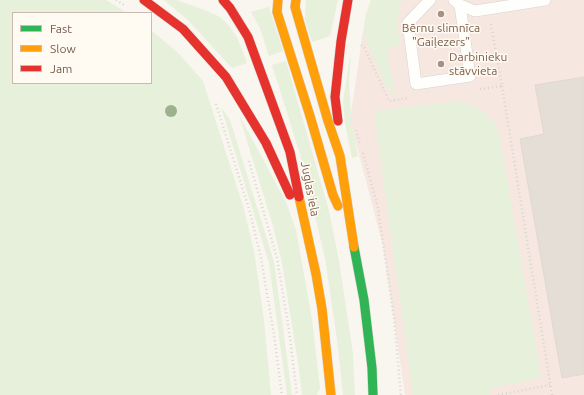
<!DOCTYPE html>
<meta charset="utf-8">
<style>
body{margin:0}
#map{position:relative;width:584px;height:395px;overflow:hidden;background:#f9f5ef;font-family:Ubuntu,sans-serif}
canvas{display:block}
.legend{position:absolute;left:12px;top:12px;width:140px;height:72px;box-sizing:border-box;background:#fffaf2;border:1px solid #c9bbb0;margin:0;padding:5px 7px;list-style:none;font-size:12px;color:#795d4d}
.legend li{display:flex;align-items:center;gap:8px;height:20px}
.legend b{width:20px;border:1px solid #c9bbb0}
</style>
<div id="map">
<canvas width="584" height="395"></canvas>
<ul class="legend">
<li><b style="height:5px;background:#30b455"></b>Fast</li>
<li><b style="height:5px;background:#ff9f0a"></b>Slow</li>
<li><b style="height:5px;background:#e5322d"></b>Jam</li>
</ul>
</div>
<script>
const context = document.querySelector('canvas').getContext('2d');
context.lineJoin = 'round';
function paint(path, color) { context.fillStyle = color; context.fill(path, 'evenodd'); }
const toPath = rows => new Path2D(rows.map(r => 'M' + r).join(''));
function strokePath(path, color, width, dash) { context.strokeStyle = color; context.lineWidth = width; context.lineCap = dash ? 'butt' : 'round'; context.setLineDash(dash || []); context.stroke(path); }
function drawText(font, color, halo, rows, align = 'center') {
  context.font = font + ' Ubuntu,sans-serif'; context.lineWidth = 3; context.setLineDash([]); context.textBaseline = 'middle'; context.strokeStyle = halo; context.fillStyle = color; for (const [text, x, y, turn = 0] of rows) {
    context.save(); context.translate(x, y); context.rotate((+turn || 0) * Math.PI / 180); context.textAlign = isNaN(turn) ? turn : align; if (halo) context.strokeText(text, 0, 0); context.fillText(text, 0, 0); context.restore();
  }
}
const commercial = toPath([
 [376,0,584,0,584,395,405,395,383,246,350,120,363,32]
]);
const green = toPath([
 [0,0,106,0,127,13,13,13,13,83,151,83,151,30,178,53,203,81,243,206,254,251,264,320,271,395,0,395],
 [164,0,176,0,205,10,220,17,229,26,237,37,247,63,232,68,188,20],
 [306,0,338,0,330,36,312,42,305,20],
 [371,0,401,0,397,22,400,45,387,49,395,97,387,88,363,34,366,14],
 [269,7,283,51,269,56,260,28,251,12],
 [351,51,349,80,351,118,358,156,352,158,345,123,343,102],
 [286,61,329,211,339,261,353,354,355,395,343,395,337,339,325,258,300,154,272,65],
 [461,101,482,110,493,121,499,132,541,378,491,388,492,395,413,395,374,111],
 [221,107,230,120,274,262,292,395,287,395,269,263],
 [239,115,286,202,296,230,312,319,320,388,317,395,302,395,299,369,282,263,273,226]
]);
const building = toPath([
 [584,77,584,374,562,378,520,139,544,134,535,85,584,77]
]);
const path = toPath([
 [116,0,124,5],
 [361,45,364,47,389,101,409,98],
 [502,86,552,395],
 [480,89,502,86,491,24],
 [216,104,250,212,261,258,274,335,282,395],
 [356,130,360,144],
 [363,153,378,208,394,318,401,395],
 [249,161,277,258,289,330,297,395],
 [498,395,550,385]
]);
const lane = toPath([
 [430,0,408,23,416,84,470,76,460,5],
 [454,0,460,5,475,11,545,0]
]);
const fast = toPath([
 [354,247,364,300,372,368,373,395]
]);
const slow = toPath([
 [278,0,277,12,310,116,333,195,338,206],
 [296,0,295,7,328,121,340,156,354,247],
 [299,197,316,274,322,309,331,395]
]);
const jam = toPath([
 [144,0,183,29,226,77,266,143,290,195],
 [223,0,230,8,248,37,290,152,299,197],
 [338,121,335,97,341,41,348,0]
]);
const trees = [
 [171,111]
];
const markers = [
 [441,14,4,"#a69286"],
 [441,64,4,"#a69286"]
];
const poiNames = [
 ["Bērnu slimnīca",441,28],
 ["\"Gaiļezers\"",441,42],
 ["Darbinieku",449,57,"left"],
 ["stāvvieta",449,71,"left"]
];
const streetNames = [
 ["Juglas iela",310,189,79]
];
paint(commercial, '#f6e8e0');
paint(green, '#e6f0da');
paint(building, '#e5ded6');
strokePath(building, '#e2d8d1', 1);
strokePath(lane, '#d8d2cd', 12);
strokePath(fast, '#dad1cc', 10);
strokePath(slow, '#dad1cc', 10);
strokePath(jam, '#dad1cc', 10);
strokePath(path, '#dbd4d0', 2.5, [1, 3]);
strokePath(lane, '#fefefd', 11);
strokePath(fast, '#30b455', 9);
strokePath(slow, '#ff9f0a', 9);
strokePath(jam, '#e5322d', 9);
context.fillStyle = '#9db18f';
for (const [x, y] of trees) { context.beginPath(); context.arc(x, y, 6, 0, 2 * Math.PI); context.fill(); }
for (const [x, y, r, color] of markers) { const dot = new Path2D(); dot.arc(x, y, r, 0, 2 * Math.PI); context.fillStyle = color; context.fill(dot); strokePath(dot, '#fffaf2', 1.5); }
drawText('12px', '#795d4d', '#fffaf2', poiNames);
drawText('12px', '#795d4d', '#fffaf2', streetNames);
</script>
